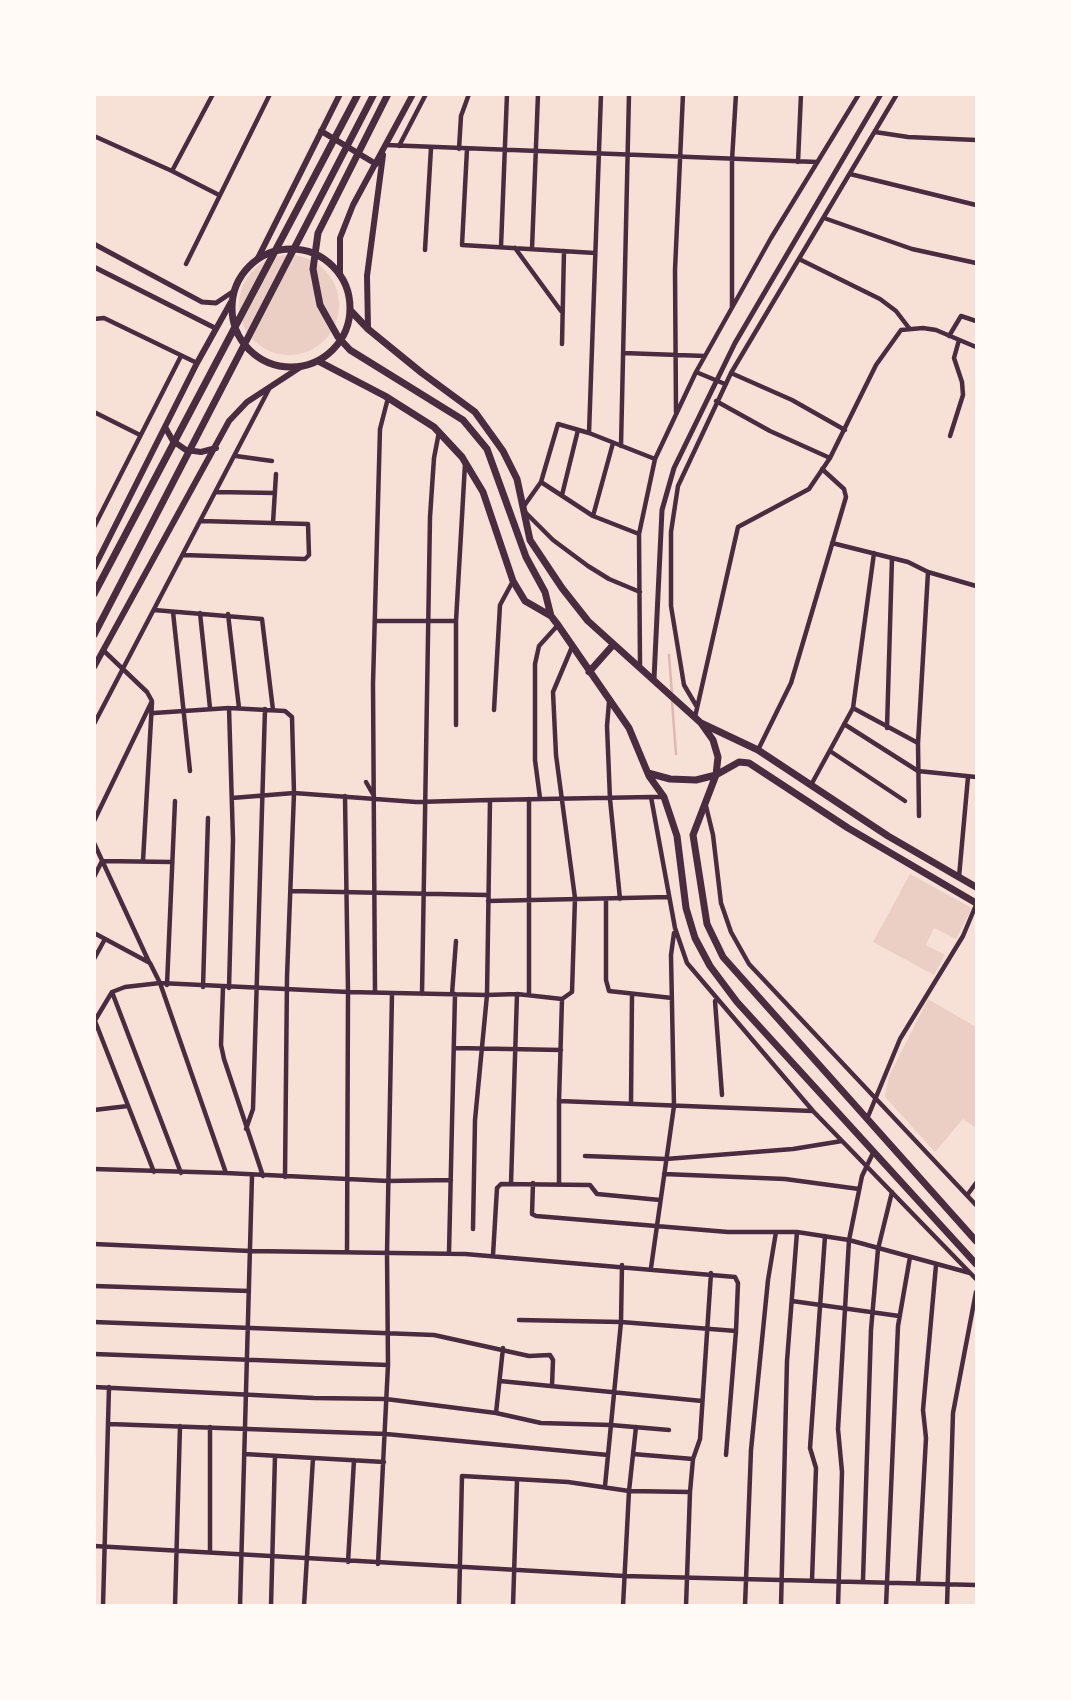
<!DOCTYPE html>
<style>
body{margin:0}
#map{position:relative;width:1071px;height:1700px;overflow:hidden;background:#f7e1d7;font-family:"Noto Sans",sans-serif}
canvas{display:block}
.frame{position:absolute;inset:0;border:96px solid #fffaf5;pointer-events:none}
</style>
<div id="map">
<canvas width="1071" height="1700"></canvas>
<div class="frame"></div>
</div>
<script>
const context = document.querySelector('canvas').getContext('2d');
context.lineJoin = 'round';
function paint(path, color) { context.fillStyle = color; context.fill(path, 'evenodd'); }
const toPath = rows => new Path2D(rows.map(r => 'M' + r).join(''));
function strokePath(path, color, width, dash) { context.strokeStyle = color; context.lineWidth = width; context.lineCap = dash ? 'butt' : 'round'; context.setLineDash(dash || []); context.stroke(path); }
const green = toPath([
 '239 305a50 50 0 1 1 100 0a50 50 0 1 1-100 0Z',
 [910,874,972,908,956,939,934,928,926,945,945,955,934,975,873,942],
 [928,999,976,1027,976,1128,963,1119,935,1152,885,1097,889,1076]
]);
const stream = toPath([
 [669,655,672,694],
 [672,701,676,754]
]);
const minor = toPath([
 [601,94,589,433,655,459],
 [875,132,908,137,976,140],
 [94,136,172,171,213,94],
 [386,145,817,162],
 [399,146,426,94],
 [459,149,461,116,469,94],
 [467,149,462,245,595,253],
 [798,162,801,94],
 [172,171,219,195],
 [850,174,976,205],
 [824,218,912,249,976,263],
 [501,247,507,94],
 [515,248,561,311],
 [532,249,538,94],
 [425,250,431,148],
 [799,259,880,299,896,311,909,328],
 [186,264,270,94],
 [732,307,732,160,736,94],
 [94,319,104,318,197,363],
 [949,336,961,316,976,321],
 [562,344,564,251],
 [623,353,705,356],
 [696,372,725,384],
 [731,373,792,400,845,430],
 [716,401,770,431,830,458],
 [94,412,140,435],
 [676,412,675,270,683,94],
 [950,436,963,395,962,382,954,358,959,340],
 [621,446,629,94],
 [236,456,272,461],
 [541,482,593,516,639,534],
 [216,492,275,493],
 [562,495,578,430],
 [524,506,541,482,558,424,589,433],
 [526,513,553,540,588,566,609,579,640,592],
 [593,516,613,443],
 [273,523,276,474],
 [94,527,181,356],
 [832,543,908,562,928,572,976,586],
 [183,555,305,559,309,555,308,524,201,521],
 [154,610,262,619,273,710],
 [173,612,190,771],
 [200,613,210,708],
 [228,614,239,708],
 [376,621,456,621],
 [640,666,639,534,655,459,696,372,771,238,859,94],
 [609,702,607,726,610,799,620,899],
 [697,707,684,685,671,606,671,532,678,486,731,373,897,94],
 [853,708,918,743],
 [494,710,500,605,513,581],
 [154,713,229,708],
 [695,717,738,527,809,489,830,458,876,365,901,330,923,328,936,330,976,347],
 [94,724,269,389],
 [844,724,918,771,976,777],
 [456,725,456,621,465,464],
 [887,728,892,558],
 [758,750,791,683,846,497,844,489,822,469],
 [830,751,905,801],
 [366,782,374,796],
 [811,785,853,708,874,553],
 [345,796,348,992,487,995,475,1120,473,1229],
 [663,797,651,797,675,928,687,963,813,1111,976,1279],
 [232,798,294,793,416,802,490,800],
 [540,798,535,760,535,664,539,646,558,625],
 [706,806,713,835,721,903,731,932,749,964,976,1205],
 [919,816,918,743,928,572],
 [94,821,152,701,147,692,104,651],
 [94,843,149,962],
 [143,861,152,702],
 [94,877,102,861,172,862],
 [959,877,968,777],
 [291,891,487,895],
 [606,899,606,980,609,991,672,998],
 [488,901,669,897],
 [94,933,150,963,160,983,226,1173,388,1181,451,1180],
 [94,959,105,939],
 [167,985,175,801],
 [203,987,208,818],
 [223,987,221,1045,224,1059,263,1176],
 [229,988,233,840,229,708,285,711,292,717,294,793,287,977,285,1177],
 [112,992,181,1173],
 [375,992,373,684,380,429,388,398],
 [422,994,430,517,434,458,439,432],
 [452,994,456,941],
 [517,994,562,999,572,992,575,898,556,755,553,692,572,647],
 [529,994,529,799],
 [562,999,559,1101,812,1111],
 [715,1001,722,1095],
 [95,1021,154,1172],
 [94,1022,112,992,125,987,160,983,348,992,347,1252],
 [455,1048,561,1050],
 [631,1104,632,995],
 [94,1110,128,1106],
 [867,1119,900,1039,963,936,976,905],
 [246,1129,253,1109,265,709],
 [585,1156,666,1159,793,1149,842,1141],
 [94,1169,226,1173],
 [664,1174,785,1179,859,1189],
 [533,1183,532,1214,536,1216,728,1232,797,1232,849,1240,970,1273],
 [559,1183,559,1101],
 [511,1184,517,994,487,995,490,800,651,797],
 [968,1194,976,1183],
 [94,1244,250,1251,465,1254,735,1277,738,1283,736,1331,726,1455],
 [449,1253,455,994],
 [493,1255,497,1188,501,1184,590,1185,597,1194,660,1200],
 [651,1268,674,1106,671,955,674,933],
 [94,1286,249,1291],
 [792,1301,899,1316],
 [519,1320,621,1322,736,1331],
 [94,1322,434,1335,529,1356,550,1355,553,1360,552,1386],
 [94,1354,388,1365],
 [500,1381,702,1401],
 [94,1387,314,1398,386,1399,496,1413,541,1423,611,1425,669,1430],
 [496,1413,503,1348],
 [109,1424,386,1434,608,1455],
 [244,1454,384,1462],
 [633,1454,693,1459],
 [605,1486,621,1322,622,1265],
 [94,1546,624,1576,976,1585],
 [210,1551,210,1427],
 [348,1562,354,1460],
 [378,1564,388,1365,387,1253,392,994],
 [812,1580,816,1468,810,1448,825,1236],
 [863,1580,871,1330,878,1249,892,1192],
 [918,1583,926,1438,923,1410,936,1265],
 [103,1606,109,1387],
 [175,1606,180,1426],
 [240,1606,252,1176],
 [271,1606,275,1456],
 [304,1606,313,1458],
 [459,1606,462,1476,568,1482,629,1491,690,1492],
 [513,1606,517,1481],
 [623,1606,629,1491,636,1427],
 [686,1606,690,1492,693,1459,700,1439,711,1273],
 [745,1606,751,1450,768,1280,776,1232],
 [781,1606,787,1361,797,1232],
 [838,1606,842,1472,838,1429,849,1240,862,1176,873,1153],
 [886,1606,898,1326,910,1257],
 [947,1606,953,1413,976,1292]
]);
const tertiary = toPath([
 [94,244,202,302,216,303,234,291],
 [94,267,215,328],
 [654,679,662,510,674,468,735,343,881,94]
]);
const secondary = toPath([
 [321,131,376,164],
 [258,258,340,94],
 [340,275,340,238,353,205,413,94],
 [368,328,367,276,383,155],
 [165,427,173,441,186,450,201,452,216,448],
 [94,568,197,363,231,302],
 [94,667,229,421,247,402,302,366]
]);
const primary = toPath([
 [388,94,318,233,313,269,320,305,338,337,350,350,463,420,487,449,526,557,545,592,551,616],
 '232 308a59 59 0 1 1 118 0a59 59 0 1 1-118 0Z',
 [350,310,368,329,422,373,475,412,503,451,517,479,530,540,562,588,588,621,701,723,713,740,718,757,716,775,693,835,707,924,723,957,976,1241],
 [318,361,385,396,434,427,462,457,483,492,513,581,525,601,551,616,558,625,629,728,649,776,664,797,677,836,686,908,695,938,710,966,737,1002,976,1264],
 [94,594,358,94],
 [94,635,374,94],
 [589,672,613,645],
 [701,723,758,750,888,836,976,887],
 [648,773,670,779,696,780,716,775,739,762,749,763,848,828,976,903]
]);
paint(green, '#ebcfc5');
strokePath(stream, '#dcb8b0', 2.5);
strokePath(minor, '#4a2c40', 4.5);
strokePath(tertiary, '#4a2c40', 5);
strokePath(secondary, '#4a2c40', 6);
strokePath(primary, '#4a2c40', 7);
</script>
